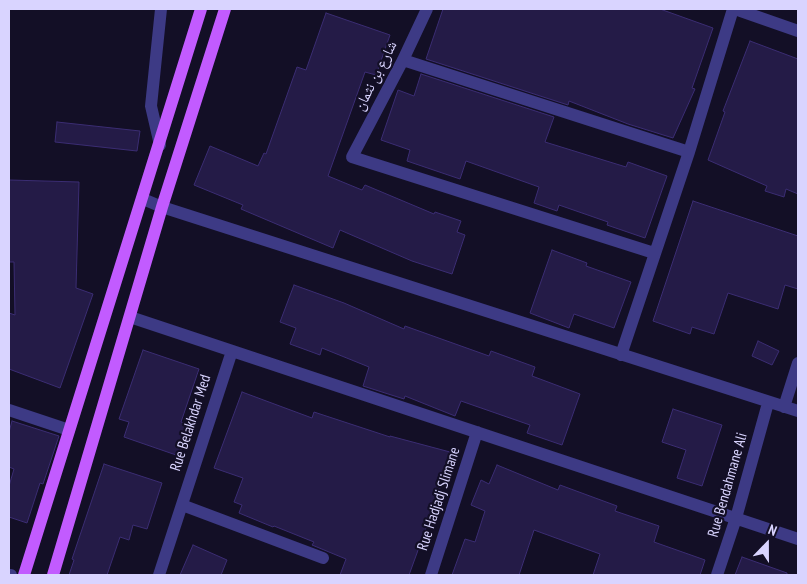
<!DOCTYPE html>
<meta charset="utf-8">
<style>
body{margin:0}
#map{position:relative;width:807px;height:584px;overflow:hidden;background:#130f26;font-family:"PT Sans Narrow",sans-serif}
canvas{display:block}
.frame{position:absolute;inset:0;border:10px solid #d9d4ff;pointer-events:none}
.north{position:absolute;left:742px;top:519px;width:50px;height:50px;-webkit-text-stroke:4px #130f26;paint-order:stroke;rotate:22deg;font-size:14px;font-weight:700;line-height:20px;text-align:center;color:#d9d4ff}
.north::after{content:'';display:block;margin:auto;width:18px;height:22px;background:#d9d4ff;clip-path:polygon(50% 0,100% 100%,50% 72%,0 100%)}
</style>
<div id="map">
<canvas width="807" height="584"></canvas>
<div class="frame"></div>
<div class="north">N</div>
</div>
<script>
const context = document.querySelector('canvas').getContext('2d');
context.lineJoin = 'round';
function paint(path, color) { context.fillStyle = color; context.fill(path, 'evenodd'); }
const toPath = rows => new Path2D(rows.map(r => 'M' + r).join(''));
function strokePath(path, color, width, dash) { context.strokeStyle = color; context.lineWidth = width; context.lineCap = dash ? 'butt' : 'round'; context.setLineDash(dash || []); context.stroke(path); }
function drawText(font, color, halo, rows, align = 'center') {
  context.font = font + ' "PT Sans Narrow","Noto Naskh Arabic",sans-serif'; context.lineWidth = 4.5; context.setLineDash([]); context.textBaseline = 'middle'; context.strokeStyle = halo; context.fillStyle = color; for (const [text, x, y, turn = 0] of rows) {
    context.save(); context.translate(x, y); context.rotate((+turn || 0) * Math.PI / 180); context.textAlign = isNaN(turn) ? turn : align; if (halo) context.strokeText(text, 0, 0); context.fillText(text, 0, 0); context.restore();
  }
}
const building = toPath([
 [443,9,660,9,713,28,692,88,695,89,673,138,628,124,569,101,568,105,426,59,443,9],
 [326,13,390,35,376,75,365,72,328,176,362,190,365,185,434,214,435,212,461,221,457,232,465,235,452,274,412,261,340,230,333,248,241,209,243,205,194,185,210,146,258,166,264,153,266,154,297,67,306,70,326,13],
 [750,41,798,59,798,194,786,189,784,197,765,191,767,186,708,160,725,112,723,111,750,41],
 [421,74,554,117,545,142,626,167,628,162,667,176,645,238,607,225,608,222,559,205,557,211,534,203,539,187,466,161,460,179,407,161,410,150,381,140,398,90,414,96,421,74],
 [57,122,140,131,137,151,55,142,57,122],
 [9,180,79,182,76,288,93,294,60,388,9,369,9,313,15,315,14,262,9,262,9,180],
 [693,201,798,236,798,289,785,285,778,309,728,293,714,334,692,327,690,334,653,321,693,201],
 [552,250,587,263,586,266,631,282,614,328,574,314,569,328,530,313,552,250],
 [294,285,344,303,404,329,405,326,489,356,491,351,535,367,532,376,580,394,562,445,527,433,530,425,461,401,455,416,405,396,404,399,363,386,369,367,322,348,320,355,290,344,296,328,280,322,294,285],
 [758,341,779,351,772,365,752,356,758,341],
 [143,350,199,369,181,422,189,425,179,456,124,437,129,422,119,419,143,350],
 [242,392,312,418,314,412,390,437,390,436,450,452,431,520,429,520,409,575,340,575,346,559,312,545,314,542,274,526,273,527,239,513,242,505,234,502,243,478,214,468,242,392],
 [673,409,722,425,702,486,677,478,686,450,662,442,673,409],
 [12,421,59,436,43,484,40,483,27,523,9,517,9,486,14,469,9,467,9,432,12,421],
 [104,464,162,483,147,529,133,525,129,540,120,537,107,575,69,575,74,560,72,559,104,464],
 [497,465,558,490,560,485,617,506,615,511,659,526,654,542,705,560,700,575,593,575,600,554,534,530,519,575,452,575,465,539,475,542,485,511,471,505,481,480,489,484,497,465],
 [193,545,227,560,221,575,180,575,193,545],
 [742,557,787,573,787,575,735,575,742,557]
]);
const minor = toPath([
 [427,9,403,60,352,157,654,253],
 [735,9,798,31],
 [403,60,689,152],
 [160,145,151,106,161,9],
 [143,199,162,207,798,411],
 [130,317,798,539],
 [621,355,689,152,733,9],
 [784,407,798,363],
 [9,410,69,430],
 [182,505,323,558],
 [9,575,11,575],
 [159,575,232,351],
 [431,575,477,432],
 [717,575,736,518,768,403]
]);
const primary = toPath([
 [24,575,201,9],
 [53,575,162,207,225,9]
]);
const streetNames = [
 ["شارع بن نثمان",376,76,-63],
 ["Rue Belakhdar Med",191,423,-72],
 ["Rue Bendahmane Ali",728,485,-74],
 ["Rue Hadjadj Slimane",439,499,-72]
];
paint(building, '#241b47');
strokePath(building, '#3b2d73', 1);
strokePath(minor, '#3d3a85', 12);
strokePath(primary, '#c25bff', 12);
drawText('15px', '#d9d4ff', '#130f26', streetNames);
</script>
